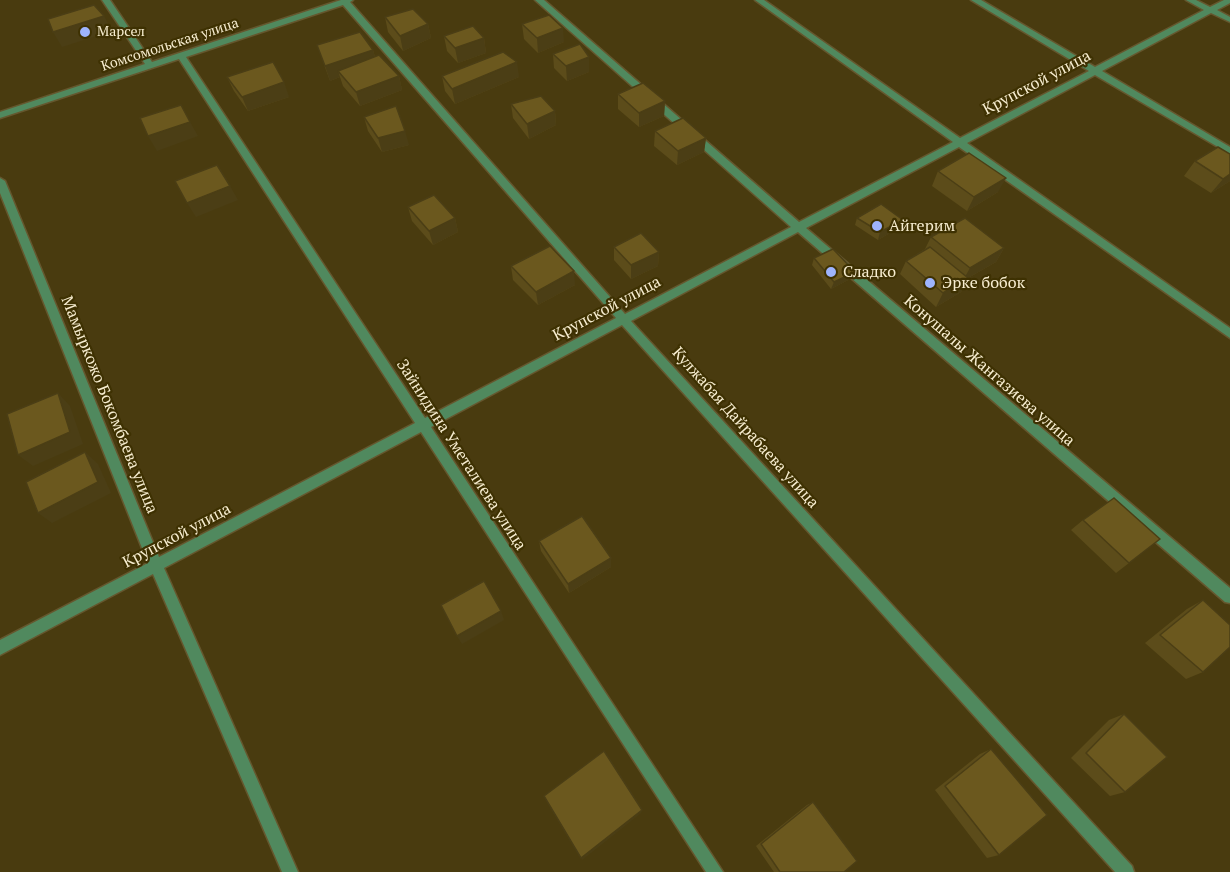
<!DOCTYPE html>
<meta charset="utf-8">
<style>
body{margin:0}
canvas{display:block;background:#493b0f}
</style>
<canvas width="1230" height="872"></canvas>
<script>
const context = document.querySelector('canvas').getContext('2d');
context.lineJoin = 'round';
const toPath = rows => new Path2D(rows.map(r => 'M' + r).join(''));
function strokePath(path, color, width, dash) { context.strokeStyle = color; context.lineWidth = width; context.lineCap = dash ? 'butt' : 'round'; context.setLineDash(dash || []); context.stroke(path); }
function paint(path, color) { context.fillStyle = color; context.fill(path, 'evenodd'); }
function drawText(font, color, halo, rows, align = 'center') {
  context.font = font + ' "PT Serif",serif'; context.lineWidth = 4.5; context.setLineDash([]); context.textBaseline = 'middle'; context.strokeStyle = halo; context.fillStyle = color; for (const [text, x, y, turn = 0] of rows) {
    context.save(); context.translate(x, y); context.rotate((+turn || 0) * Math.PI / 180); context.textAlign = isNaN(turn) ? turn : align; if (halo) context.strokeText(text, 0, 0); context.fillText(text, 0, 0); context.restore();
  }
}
const minor = toPath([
 [102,0,110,0,152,62,341,0,353,0,350,2,625,314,791,227,535,0,544,0,799,222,953,142,755,0,764,0,960,138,1089,71,971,0,981,0,1095,67,1204,10,1186,0,1196,0,1210,7,1224,0,1230,0,1230,3,1217,10,1230,17,1230,22,1211,13,1102,71,1230,147,1230,154,1095,75,967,143,1230,328,1230,338,959,147,806,228,1230,588,1230,603,1225,602,798,232,631,321,1132,866,1134,872,1115,872,622,325,431,427,723,872,706,872,421,432,164,568,298,872,282,872,153,574,0,655,0,640,148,563,0,193,0,178,5,181,159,557,415,423,179,59,0,118,0,112,145,64,102,0],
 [343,5,616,318,425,418,186,57,343,5]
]);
const wall = toPath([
 [385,17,428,24,431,38,403,51,388,32],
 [522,24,564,42,538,53,524,39],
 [444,36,484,38,486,53,458,63,447,51],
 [317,45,373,50,375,57,399,76,402,90,360,106,343,86,340,77,330,81],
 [553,54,589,72,567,81,554,68],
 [442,76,519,77,455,104,445,91],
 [227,77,289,97,248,111,234,91],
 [618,94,665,101,664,116,639,127,618,109],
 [511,104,555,111,556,125,529,139,513,118],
 [364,117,409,145,382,152,368,131],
 [655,131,706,138,704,152,677,165,654,146],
 [1230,154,1230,181,1211,193,1184,176,1195,161],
 [938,171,998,192,967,211,932,186],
 [408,207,455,218,458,232,433,245,412,221],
 [857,218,900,227,878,240,855,225],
 [931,237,1004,248,996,262,968,278,961,292,936,307,900,274,906,261,925,249],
 [614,247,659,252,658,266,631,279,614,260],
 [814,258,852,278,831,289,812,265],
 [511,266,575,285,538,305,513,280],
 [1083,520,1129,563,1116,573,1071,530],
 [539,541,611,558,611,567,569,593,541,551],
 [1203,600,1203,672,1186,679,1145,643,1187,609],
 [1124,714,1125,792,1110,796,1071,758,1109,720],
 [991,749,999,855,987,858,935,790,980,754],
 [813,802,844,872,774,872,756,846,807,805]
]);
const shadedWall = toPath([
 [104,16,112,31,62,47,53,32],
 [428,24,431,38,403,51,400,36],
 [563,28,564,42,538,53,537,38],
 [484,38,486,53,458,63,455,48],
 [373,50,377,64,338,71,340,77,330,81,325,66],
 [589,57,589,72,567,81,566,66],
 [517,62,519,77,455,104,452,89],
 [399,76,402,90,360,106,356,92],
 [284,82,289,97,248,111,242,97],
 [665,101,664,116,639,127,639,113],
 [555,111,556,125,529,139,527,124],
 [190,122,198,136,157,151,148,136],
 [405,131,409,145,382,152,378,138],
 [706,138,704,152,677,165,678,151],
 [1230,174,1230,181,1211,193,1223,179],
 [1006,178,998,192,967,211,974,197],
 [230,186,238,200,196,217,187,203],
 [455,218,458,232,433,245,429,231],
 [903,220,900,227,878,240,880,232],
 [1004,248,996,262,968,278,961,292,936,307,943,293,962,282,970,268],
 [659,252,658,266,631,279,631,265],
 [574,271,575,285,538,305,536,292],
 [855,272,852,278,831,289,834,282],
 [58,393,70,406,83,444,33,466,18,455],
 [85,452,98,464,111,493,52,523,38,513],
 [611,558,611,567,569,593,568,584],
 [501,611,504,620,462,644,457,636],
 [642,810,641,813,582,860,581,858]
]);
const building = toPath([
 [94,5,104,16,53,32,48,19,94,5],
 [413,9,428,24,400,36,385,17,413,9],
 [549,15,563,28,537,38,522,24,549,15],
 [473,26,484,38,455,48,444,36,473,26],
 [360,32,373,50,325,66,317,45,360,32],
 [580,44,589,57,566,66,553,54,580,44],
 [503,52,517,62,452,89,442,76,503,52],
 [379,55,399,76,356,92,338,71,379,55],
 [273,62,284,82,242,97,227,77,273,62],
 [643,83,665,101,639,113,618,94,643,83],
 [541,96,555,111,527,124,511,104,541,96],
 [181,105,190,122,148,136,140,118,181,105],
 [396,106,405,131,378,138,364,117,396,106],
 [683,118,706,138,678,151,655,131,683,118],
 [1218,147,1230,154,1230,174,1223,179,1195,161,1218,147],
 [969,153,1006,178,974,197,938,171,969,153],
 [217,165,230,186,187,203,175,181,217,165],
 [434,195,455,218,429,231,408,207,434,195],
 [881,204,903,220,880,232,857,218,881,204],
 [965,218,1004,248,970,268,931,237,965,218],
 [641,233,659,252,631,265,614,247,641,233],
 [550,246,574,271,536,292,511,266,550,246],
 [930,247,968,278,943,293,906,261,930,247],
 [833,249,855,272,834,282,814,258,833,249],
 [58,393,70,432,18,455,7,414,58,393],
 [85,452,98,482,38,513,26,482,85,452],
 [1114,498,1160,539,1129,563,1083,520,1114,498],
 [582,516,611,558,568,584,539,541,582,516],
 [484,581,501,611,457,636,441,605,484,581],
 [1203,600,1230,625,1230,647,1203,672,1160,635,1203,600],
 [1124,714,1167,757,1125,792,1086,753,1124,714],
 [991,749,1047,815,999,855,945,786,991,749],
 [604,751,642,810,581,858,544,796,604,751],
 [813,802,857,861,844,872,780,872,761,844,813,802]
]);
const markers = [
 [85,32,6,"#9eb4fd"],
 [877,226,6,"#9eb4fd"],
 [831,272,6,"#9eb4fd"],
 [930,283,6,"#9eb4fd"]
];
const farPoinames = [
 ["Марсел",97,32]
];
const farStreetnames = [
 ["Комсомольская улица",170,45,-18]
];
const streetNames = [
 ["Крупской улица",1037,83,-28],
 ["Крупской улица",607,309,-28],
 ["Конушалы Жангазиева улица",989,371,41],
 ["Мамыркожо Бокомбаева улица",109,405,68],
 ["Кулжабая Дайрабаева улица",745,428,48],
 ["Зайнидина Уметалиева улица",461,455,57],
 ["Крупской улица",177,536,-28]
];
const poiNames = [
 ["Айгерим",889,226],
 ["Сладко",843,272],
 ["Эрке бобок",942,283]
];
strokePath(minor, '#65572e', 3);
paint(minor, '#50895e');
paint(wall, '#5c4c1a');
paint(shadedWall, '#4b3e15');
paint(building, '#6b581e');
strokePath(building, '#4b3e15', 1.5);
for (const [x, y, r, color] of markers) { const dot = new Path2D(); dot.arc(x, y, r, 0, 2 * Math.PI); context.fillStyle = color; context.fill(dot); strokePath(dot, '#3e3102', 2); }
drawText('14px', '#f7edd0', '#3e3102', farPoinames, 'left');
drawText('14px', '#f7edd0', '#3e3102', farStreetnames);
drawText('16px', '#f7edd0', '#3e3102', streetNames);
drawText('16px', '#f7edd0', '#3e3102', poiNames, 'left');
</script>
